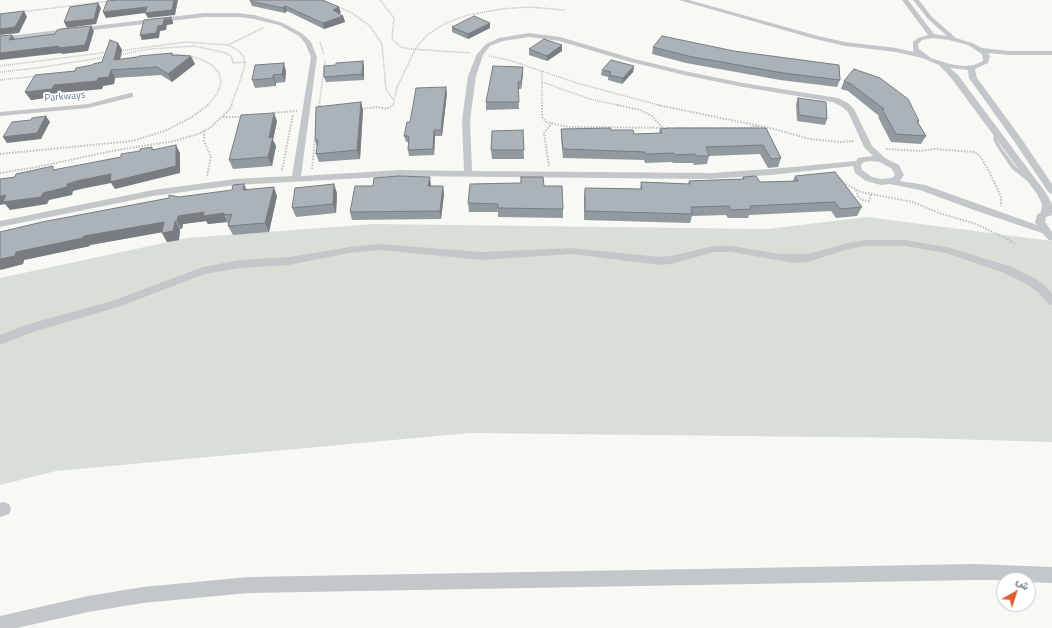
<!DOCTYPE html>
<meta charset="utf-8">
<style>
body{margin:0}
#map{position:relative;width:1052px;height:628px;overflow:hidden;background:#f8f8f5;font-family:"Titillium Web",Vazirmatn,sans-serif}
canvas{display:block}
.north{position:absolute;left:996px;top:572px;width:40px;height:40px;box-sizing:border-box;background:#fff;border:1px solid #c2c9cf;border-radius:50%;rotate:39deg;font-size:11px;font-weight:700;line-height:16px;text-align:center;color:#677786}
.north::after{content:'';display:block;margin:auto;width:14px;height:18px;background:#e15a2b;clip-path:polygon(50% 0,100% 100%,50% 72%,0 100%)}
</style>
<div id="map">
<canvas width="1052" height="628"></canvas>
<div class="north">ش</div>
</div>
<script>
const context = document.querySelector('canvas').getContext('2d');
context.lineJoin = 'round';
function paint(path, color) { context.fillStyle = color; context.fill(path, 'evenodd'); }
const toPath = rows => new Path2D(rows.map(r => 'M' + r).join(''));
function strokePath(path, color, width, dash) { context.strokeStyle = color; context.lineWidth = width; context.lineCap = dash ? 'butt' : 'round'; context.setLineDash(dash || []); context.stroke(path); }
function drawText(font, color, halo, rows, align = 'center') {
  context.font = font + ' "Titillium Web",sans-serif'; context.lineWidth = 4; context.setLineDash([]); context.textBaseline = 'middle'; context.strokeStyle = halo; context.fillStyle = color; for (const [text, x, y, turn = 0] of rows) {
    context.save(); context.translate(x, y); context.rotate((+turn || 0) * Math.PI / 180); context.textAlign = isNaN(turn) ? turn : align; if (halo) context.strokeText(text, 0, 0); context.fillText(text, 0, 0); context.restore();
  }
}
const green = toPath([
 [867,217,1052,241,1052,442,916,438,470,433,56,471,0,485,0,278,187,238,374,224,767,229]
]);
const pathFar2 = toPath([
 [323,0,352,13,370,26,382,44,386,90,394,100],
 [380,0,394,18,392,39,401,47,410,49,471,53],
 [21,12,109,1],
 [320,42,324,54],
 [228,45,263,28],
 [119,51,186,42,228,45,238,50,244,57,245,66,231,106],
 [170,54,185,55,200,59,212,65,219,73,221,83,217,94,207,106],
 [119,55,149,49,194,46,226,53,231,56,233,63,246,62],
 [489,56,509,60,577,83,662,106],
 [123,59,141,56],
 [0,66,109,52],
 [542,71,542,106],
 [0,72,37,68,106,57],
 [0,80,37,76],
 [542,82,590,99,622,106],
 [319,106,325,61],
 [393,106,397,87,416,48,427,35,446,23,468,15,501,9,529,7,565,10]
]);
const pathFar1 = toPath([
 [542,105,542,117,546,122,568,127,670,128],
 [617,105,640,110,652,116,663,128],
 [658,105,774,129,810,139,840,142,855,141],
 [319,109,320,105],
 [361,109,377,107,387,109,393,105],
 [272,113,297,111],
 [223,117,243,117],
 [675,128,748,128,758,126],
 [204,131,204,141,211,157,207,176],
 [886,149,920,151,934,149,974,152,980,156,990,173,1001,197,1001,206],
 [0,154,132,141,165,131,192,117,208,105],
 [549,166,544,133,552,123],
 [312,169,315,140],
 [282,170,293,114],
 [0,173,37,167,117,150,174,141,198,134,211,127,229,110,232,105],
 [837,176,846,184,861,192,913,202,939,213,976,224,1009,240],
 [856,190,858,196,862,200,869,201,871,195]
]);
const path = toPath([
 [1007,239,1015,244]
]);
const lane = toPath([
 [995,131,996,131,998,132,997,139,1001,147,1016,167,1030,178,1030,180,1026,180,1012,169,997,147,993,139,995,131]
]);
const street = toPath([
 [679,0,689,0,818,36,845,42,896,48,914,52,913,50,913,42,918,38,928,35,902,0,908,0,934,34,947,36,928,19,913,0,919,0,932,17,956,38,972,43,982,48,1009,51,1052,51,1052,55,1009,55,988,53,990,56,988,63,975,69,977,78,1021,138,1052,184,1052,194,1049,193,1014,141,969,78,968,70,950,68,958,75,1046,193,1052,204,1052,215,1046,217,1045,222,1052,232,1052,241,1049,240,1042,233,974,210,920,190,890,184,881,185,866,181,855,173,853,166,771,175,711,179,400,176,235,185,153,196,0,227,0,221,153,190,235,179,292,176,311,57,305,43,299,36,279,25,254,19,238,17,204,17,0,41,0,37,204,13,238,13,254,15,283,23,303,34,311,42,317,57,301,176,400,170,464,171,462,120,468,76,477,54,486,44,499,38,529,33,560,37,631,58,684,71,743,83,838,98,848,103,854,109,872,146,885,158,899,165,904,175,900,181,925,185,1037,225,1035,222,1037,215,1041,212,1042,204,1037,194,952,79,939,65,922,58,896,52,845,46,815,39,679,0],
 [529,37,559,41,627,61,684,75,743,87,833,102,842,107,848,112,864,147,873,156,858,158,856,161,771,169,711,173,472,171,470,120,476,76,483,55,490,46,503,41,529,37],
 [932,38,949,40,968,45,982,54,983,61,974,65,964,66,950,64,931,58,919,49,918,44,922,40,932,38],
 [870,161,880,162,892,169,895,175,892,178,881,179,872,177,862,170,861,165,864,162,870,161],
 [130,93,133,93,133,97,88,108,0,116,0,112,88,104,130,93],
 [866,240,905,240,947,247,1012,267,1036,279,1047,287,1052,294,1052,305,1048,304,1039,293,1028,285,1004,273,946,253,905,246,866,246,848,249,808,262,795,263,731,252,714,252,671,264,659,265,572,254,481,260,381,250,349,253,289,265,240,268,205,274,118,307,36,331,0,345,0,335,29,324,112,301,203,267,240,260,289,257,349,247,381,244,481,252,572,248,659,257,671,256,714,246,731,246,781,254,808,254,848,243,866,240],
 [4,502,9,504,11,509,9,514,0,517,0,503,4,502],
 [975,564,1052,567,1052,583,1028,582,1028,580,975,580,248,593,143,603,88,612,17,628,0,628,0,616,88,596,143,587,248,577,975,564]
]);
const wall = toPath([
 [250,1,341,13,339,13,343,16,345,22,324,29,287,11,285,13,252,6],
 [452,27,490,28,468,39,452,32],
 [118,43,122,50,120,60,172,53,173,55,195,64,172,82,161,75,115,78,114,84,103,86,102,89,59,93,58,96,31,100,25,92,75,71,102,62],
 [562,45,562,51,547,61,529,55,529,49],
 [653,47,840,80,837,87,780,80,686,63,652,54],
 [364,66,364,80,326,82,324,77],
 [634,66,633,72,622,84,608,80,608,77,601,75,602,70],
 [854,69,919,121,918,123,926,136,921,144,891,142,878,117,879,116,848,91,841,89,844,81],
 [286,71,285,82,276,83,276,86,255,88,252,80],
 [523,74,521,89,518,89,519,109,486,110,486,102],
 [447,93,442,136,435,136,434,155,409,156,408,150,408,142,406,142,404,136,410,122],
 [798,98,827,119,825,125,797,121,796,104],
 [361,102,363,110,360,159,319,162,316,154,317,147,315,140],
 [277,121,273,140,276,146,272,166,233,169,229,160],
 [766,128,781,158,778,167,768,168,760,154,709,156,707,164,694,165,693,163,673,163,672,162,645,163,644,160,563,158,561,138,561,129,611,130,634,134,659,133,660,129],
 [523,130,524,159,492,159,491,150],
 [795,176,862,207,857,216,836,218,831,211,749,215,748,218,728,218,726,215,692,216,690,223,584,220,584,197,585,188,640,189,641,182,688,184,689,181,742,179,743,177,760,182,793,181],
 [431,186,443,186,444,194,441,219,352,220,350,212],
 [544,186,563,209,563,218,498,217,498,212,469,212,468,203],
 [247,189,277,196,269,232,233,235,228,226,229,223,228,224,227,222,208,224,206,221,183,224,182,229,180,229,179,240,167,242,162,233,162,232,90,245,90,246,24,260,23,264,0,270,179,197],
 [337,193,336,213,296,217,292,208]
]);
const shadedWall = toPath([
 [174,0,178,0,175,15,148,18,145,13,106,18,103,12,147,7],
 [98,3,101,8,96,24,67,28,64,22],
 [285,6,287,11,285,13,283,8],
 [339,7,341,13,334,15,333,10],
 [24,11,27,17,19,33,0,35,0,29],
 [343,16,345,22,324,29,323,23],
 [171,17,173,22,173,24,167,25,166,30,160,31,159,38,142,40,140,35,158,26,164,19],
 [490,23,490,28,468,39,468,34],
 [91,26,94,31,88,51,62,54,61,53,0,60,0,53],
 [12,35,16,41,9,40],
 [118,43,122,50,118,68,114,60],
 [562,45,562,51,547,61,547,56],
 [191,56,195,64,172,82,168,74],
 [363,61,364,66,364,80,362,74],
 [284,63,286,71,285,82,282,74],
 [634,66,633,72,622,84,623,78],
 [523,67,523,74,521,89,521,82],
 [111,70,115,78,114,84,103,86,102,89,59,93,58,96,31,100,25,92,54,85,98,78],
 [273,75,276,83,276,86,273,78],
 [446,87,447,93,442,136,441,130],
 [361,102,363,110,360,159,357,150],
 [274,113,277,121,273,140,276,146,272,166,268,157,269,138],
 [46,116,50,122,41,139,7,143,3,137],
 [434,130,435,136,434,155,433,149],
 [176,145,180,153,180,173,115,189,111,183,81,189,73,191,72,195,49,200,47,204,10,210,5,204,0,205,0,196,6,195,43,193],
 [430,177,431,186,428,186],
 [244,184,248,193,243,190],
 [334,184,337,193,336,213,333,204],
 [443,186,444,194,441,219,440,211],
 [274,187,277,196,269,232,265,223],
 [204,212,224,213,224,215,227,222,208,224,206,221,183,224,182,229,177,221,178,216],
 [175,221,180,229,179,240,167,242,162,233],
 [164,222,169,231,90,245,90,246,24,260,23,264,0,270,0,259,16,252,84,236]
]);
const building = toPath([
 [117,0,174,0,172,10,145,13,147,7,103,12,107,1,117,0],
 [251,0,322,0,339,7,333,10,343,16,323,23,285,6,283,8,250,1,251,0],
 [98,3,94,19,64,22,70,7,98,3],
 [24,11,15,27,0,29,0,14,24,11],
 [474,16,490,23,468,34,452,27,474,16],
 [171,17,170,19,164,19,163,25,158,26,156,33,140,35,144,20,171,17],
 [91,26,85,45,58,48,59,46,0,53,0,36,12,35,9,40,55,34,57,30,61,29,91,26],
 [662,36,734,51,839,65,840,80,783,73,688,56,653,47,662,36],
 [544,39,562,45,547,56,529,49,544,39],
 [110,40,118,43,114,60,138,57,139,56,172,53,172,55,191,56,168,74,157,67,111,70,109,77,98,78,97,81,54,85,52,89,25,92,35,75,75,71,76,68,92,65,93,64,102,62,110,40],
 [611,60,634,66,623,78,609,75,611,72,602,70,611,60],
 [363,61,362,74,324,77,324,66,336,65,336,63,363,61],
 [284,63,282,74,273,75,273,78,252,80,255,65,284,63],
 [493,66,523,67,521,82,518,82,519,102,486,102,493,66],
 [854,69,880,78,908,99,919,121,917,121,926,136,896,134,882,109,884,109,851,84,844,81,854,69],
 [446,87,441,130,434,130,433,149,408,150,409,136,404,136,407,122,410,122,416,88,446,87],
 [798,98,826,102,827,119,799,115,798,98],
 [361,102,357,150,316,154,318,140,315,140,316,107,361,102],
 [274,113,269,138,273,137,268,157,229,160,241,115,274,113],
 [46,116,37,133,3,137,12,122,31,120,32,118,46,116],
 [610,128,611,130,633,130,634,134,662,133,660,129,669,128,766,128,781,158,771,159,763,145,706,147,709,156,696,156,695,154,675,155,674,153,646,154,645,152,563,149,561,129,610,128],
 [523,130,524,150,491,150,492,131,523,130],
 [176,145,176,166,110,182,111,174,76,181,67,184,67,187,43,193,41,197,3,202,6,195,0,196,0,179,15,177,16,174,53,166,53,170,121,157,121,154,140,151,140,149,152,147,152,150,176,145],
 [835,172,862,207,840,209,835,202,750,206,751,209,731,210,729,206,691,207,692,214,585,211,585,188,642,189,641,182,690,184,689,181,744,179,743,177,756,176,760,182,798,181,795,176,835,172],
 [398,176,430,177,428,186,443,186,440,211,350,212,355,186,373,186,374,178,398,176],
 [521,177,543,177,544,186,562,186,563,209,498,208,498,204,468,203,470,184,521,183,521,177],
 [244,184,243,190,274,187,265,223,228,226,232,214,224,215,224,213,203,216,204,212,178,216,177,221,175,221,173,231,162,233,164,222,84,236,83,238,16,252,15,256,0,259,0,232,42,222,169,198,169,195,179,197,232,190,233,185,244,184],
 [334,184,333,204,292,208,295,188,334,184]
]);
const farStreetnames = [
 ["Parkways",65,97,-5]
];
paint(green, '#d9dfd6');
strokePath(pathFar2, '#bdbfc2', 1.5, [1, 1]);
strokePath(pathFar1, '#bdbfc2', 2, [1.5, 1.5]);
strokePath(path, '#bdbfc2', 2.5, [2, 2]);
paint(lane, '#c3c7ca');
paint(street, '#c3c7ca');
paint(wall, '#939a9f');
paint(shadedWall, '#787d82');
paint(building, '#abb3b9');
strokePath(building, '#787d82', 1);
drawText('10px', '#677786', '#fff', farStreetnames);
</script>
